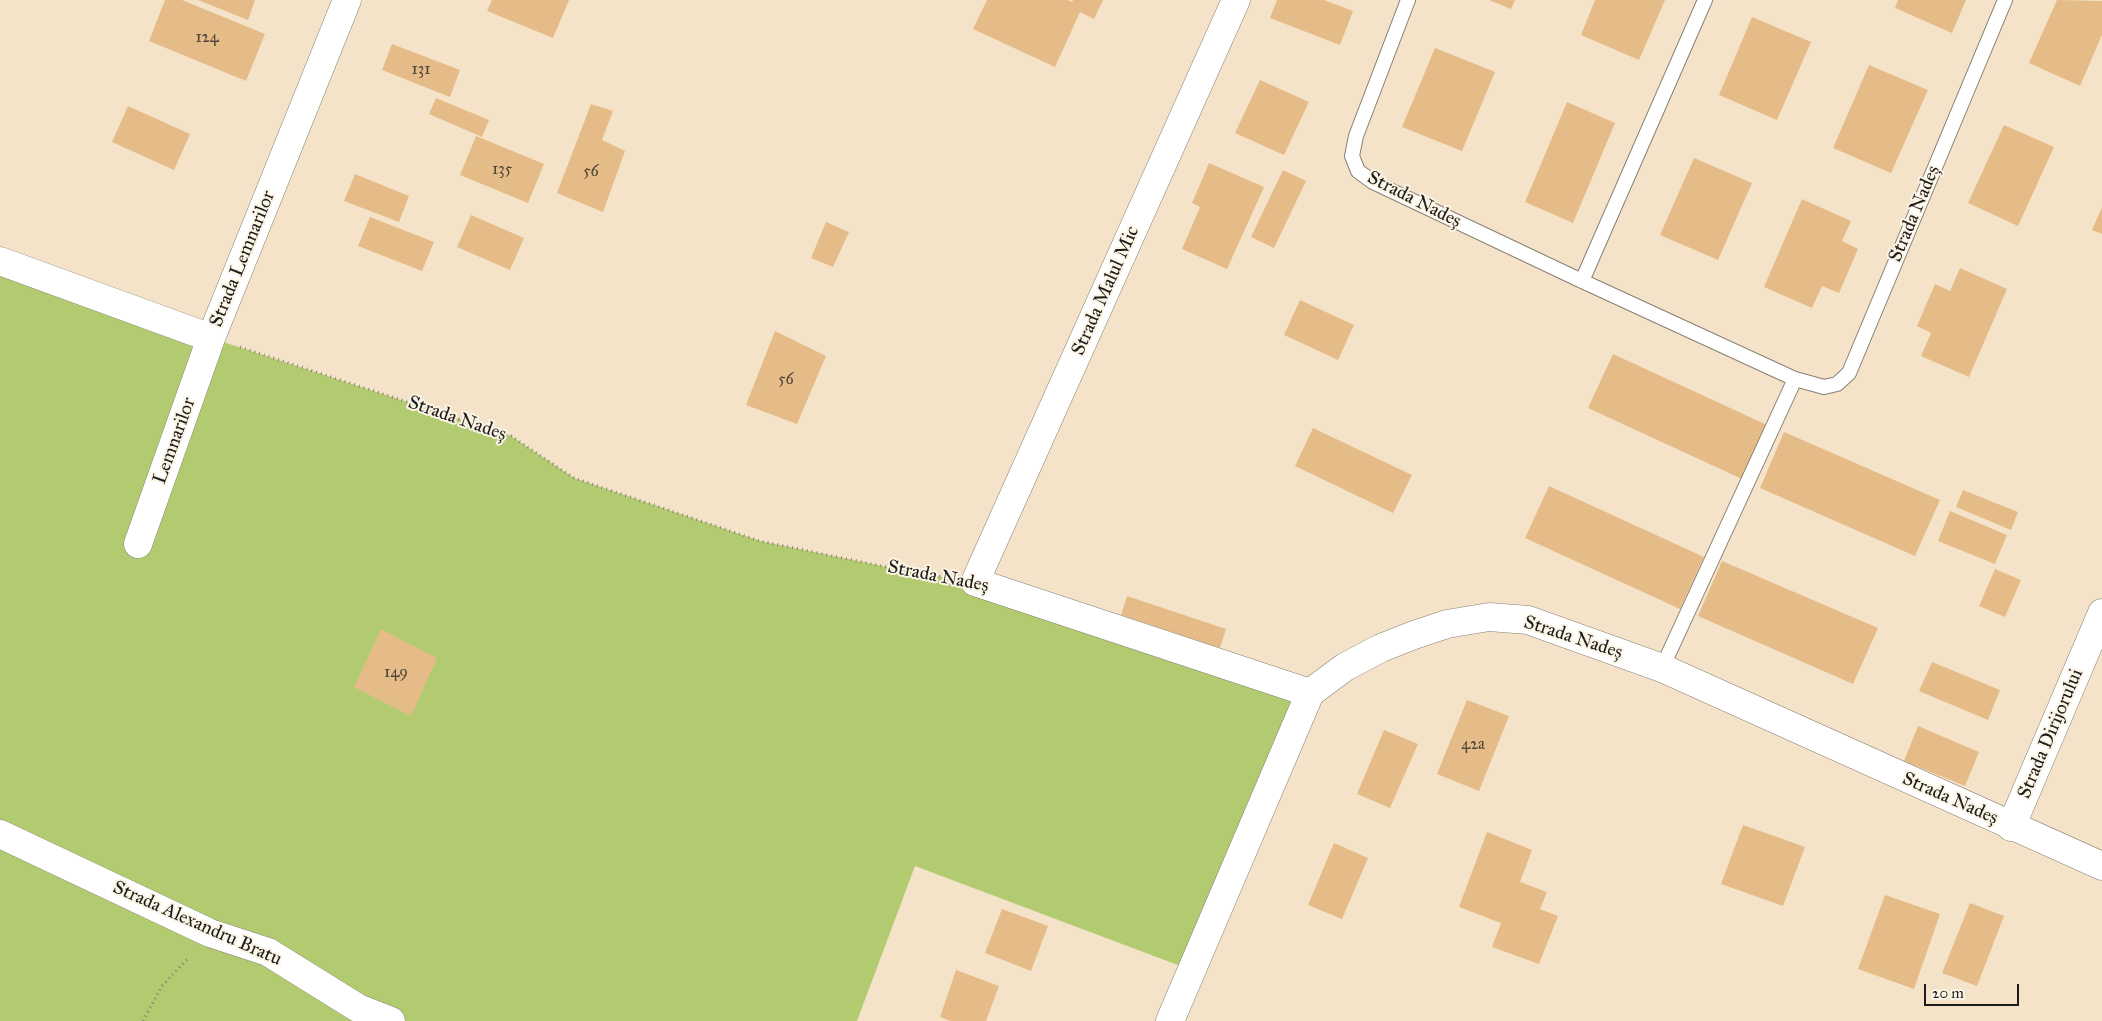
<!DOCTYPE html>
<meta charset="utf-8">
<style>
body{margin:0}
#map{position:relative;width:2102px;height:1021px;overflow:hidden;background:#f5e3c9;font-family:"IM FELL Great Primer",serif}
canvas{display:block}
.scale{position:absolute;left:1924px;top:984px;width:95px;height:22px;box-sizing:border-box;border:2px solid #1c1c1c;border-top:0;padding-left:6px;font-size:15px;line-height:18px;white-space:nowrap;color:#1c1c1c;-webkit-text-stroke:4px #fcf5e5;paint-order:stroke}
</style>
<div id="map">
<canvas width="2102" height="1021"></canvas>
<div class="scale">20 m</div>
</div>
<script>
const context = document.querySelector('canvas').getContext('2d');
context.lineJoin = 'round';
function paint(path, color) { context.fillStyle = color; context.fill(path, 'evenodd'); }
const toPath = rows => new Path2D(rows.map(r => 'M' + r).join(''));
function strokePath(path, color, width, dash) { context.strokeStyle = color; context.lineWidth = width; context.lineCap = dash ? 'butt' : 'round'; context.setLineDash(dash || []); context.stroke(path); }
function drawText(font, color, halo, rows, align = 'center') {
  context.font = font + ' "IM FELL Great Primer",serif'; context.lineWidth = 4; context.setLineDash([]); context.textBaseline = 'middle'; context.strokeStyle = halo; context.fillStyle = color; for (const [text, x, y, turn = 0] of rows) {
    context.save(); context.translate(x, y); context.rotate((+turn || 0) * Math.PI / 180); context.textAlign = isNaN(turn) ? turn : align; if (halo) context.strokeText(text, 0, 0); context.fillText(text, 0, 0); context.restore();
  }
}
const green = toPath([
 [0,261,211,338,511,436,574,478,760,541,911,572,975,582,1310,693,1191,970,915,866,857,1021,0,1021]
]);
const building = toPath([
 [165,0,182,0,265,34,246,81,149,41],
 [198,0,255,0,248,20],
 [492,0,569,0,553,38,487,11],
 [987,0,1067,0,1072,2,1073,0,1103,0,1094,19,1080,12,1055,67,973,29],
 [1277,0,1324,0,1353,11,1340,45,1270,18],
 [1489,0,1515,0,1511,9],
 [1595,0,1665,0,1639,60,1581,35],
 [1898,0,1966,0,1952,33,1895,8],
 [2057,0,2102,1,2102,35,2080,86,2029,63],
 [1752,17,1811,42,1777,120,1719,95],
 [392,44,460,70,450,97,382,70],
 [1435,48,1495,72,1462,151,1402,127],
 [1869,65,1928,90,1891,173,1833,148],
 [1260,80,1309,102,1284,155,1235,133],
 [436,98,489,120,482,137,429,114],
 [1567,102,1615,123,1573,223,1525,202],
 [591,104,613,111,602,140,625,151,603,212,557,193],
 [128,106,190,134,174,170,112,142],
 [2004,125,2054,147,2018,226,1968,203],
 [476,136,544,164,528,203,460,175],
 [1694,158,1752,183,1718,260,1660,235],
 [1209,163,1264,187,1227,269,1182,249,1200,207,1192,203],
 [1283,170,1306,181,1274,248,1251,237],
 [355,174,409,196,399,222,344,201],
 [1802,199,1851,221,1842,241,1858,249,1839,293,1822,286,1812,308,1764,287],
 [2102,207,2102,234,2092,230],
 [471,215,524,238,510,270,457,247],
 [370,217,434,242,422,271,358,246],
 [826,222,849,232,833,267,811,258],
 [1960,268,2007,289,1969,377,1921,356,1931,333,1917,326,1935,284,1950,291],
 [1300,300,1354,325,1338,360,1284,335],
 [775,331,826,356,797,424,746,405],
 [1613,354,1767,425,1742,479,1588,408],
 [1313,428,1412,475,1393,513,1295,466],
 [1784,432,1940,500,1915,556,1760,488],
 [1549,486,1704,557,1680,609,1525,538],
 [1963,490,2018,512,2011,530,1956,507],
 [1950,511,2007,535,1995,564,1938,541],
 [1722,561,1878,628,1853,684,1698,616],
 [1995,569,2021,580,2005,617,1979,606],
 [1127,596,1226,629,1220,648,1121,615],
 [381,629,437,658,411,716,354,687],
 [1932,662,2000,690,1988,720,1919,691],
 [1467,700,1509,716,1479,791,1437,774],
 [1918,726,1979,752,1965,786,1904,761],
 [1384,730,1418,744,1390,808,1357,794],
 [1743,825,1805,847,1783,906,1721,884],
 [1487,832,1532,850,1520,882,1547,892,1540,909,1558,916,1539,964,1492,947,1501,923,1459,907],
 [1334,843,1368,858,1342,919,1308,905],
 [1885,895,1940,914,1914,989,1858,969],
 [1970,903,2004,916,1977,986,1942,973],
 [1002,909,1048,926,1031,971,985,953],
 [956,970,999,986,986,1021,950,1021,940,1017]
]);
const path = toPath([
 [240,347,511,436,574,478,760,541,911,572,945,577],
 [143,1021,162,986,189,957]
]);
const lane = toPath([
 [1408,0,1356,136,1352,156,1358,171,1373,182,1582,281,1795,379,1824,387,1837,384,1849,373,2005,0],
 [1582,281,1705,0],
 [1662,668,1795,379]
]);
const street = toPath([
 [1236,0,975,582,1310,693],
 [0,261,211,338],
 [138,544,211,338,347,0],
 [1310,693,1345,667,1381,648,1414,635,1447,624,1489,617,1528,620,1662,668,2102,866],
 [2011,827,2102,613],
 [0,834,210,933,268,952,358,1008,391,1021],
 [1170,1021,1310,693]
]);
const numberNames = [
 ["124",207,38],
 ["131",421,70],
 ["135",502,170],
 ["56",591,172],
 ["56",786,380],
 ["149",396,673],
 ["42a",1473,745]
];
const streetNames = [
 ["Strada Nadeș",1414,200,27],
 ["Strada Nadeș",1915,214,-67],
 ["Strada Lemnarilor",243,259,-68],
 ["Strada Malul Mic",1106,291,-66],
 ["Strada Nadeș",457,419,19],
 ["Lemnarilor",175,441,-70],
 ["Strada Nadeș",938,577,11],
 ["Strada Nadeș",1573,638,18],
 ["Strada Dirijorului",2051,734,-67],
 ["Strada Nadeș",1950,799,24],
 ["Strada Alexandru Bratu",197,924,24]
];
paint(green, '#b2cb70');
paint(building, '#e5bc87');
strokePath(lane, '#888072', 16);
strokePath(street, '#888072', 29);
strokePath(path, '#888072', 3, [1, 4]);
strokePath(lane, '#fff', 14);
strokePath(street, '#fff', 28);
drawText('16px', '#4e4437', null, numberNames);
drawText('19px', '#1c1c1c', '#fcf5e5', streetNames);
</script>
